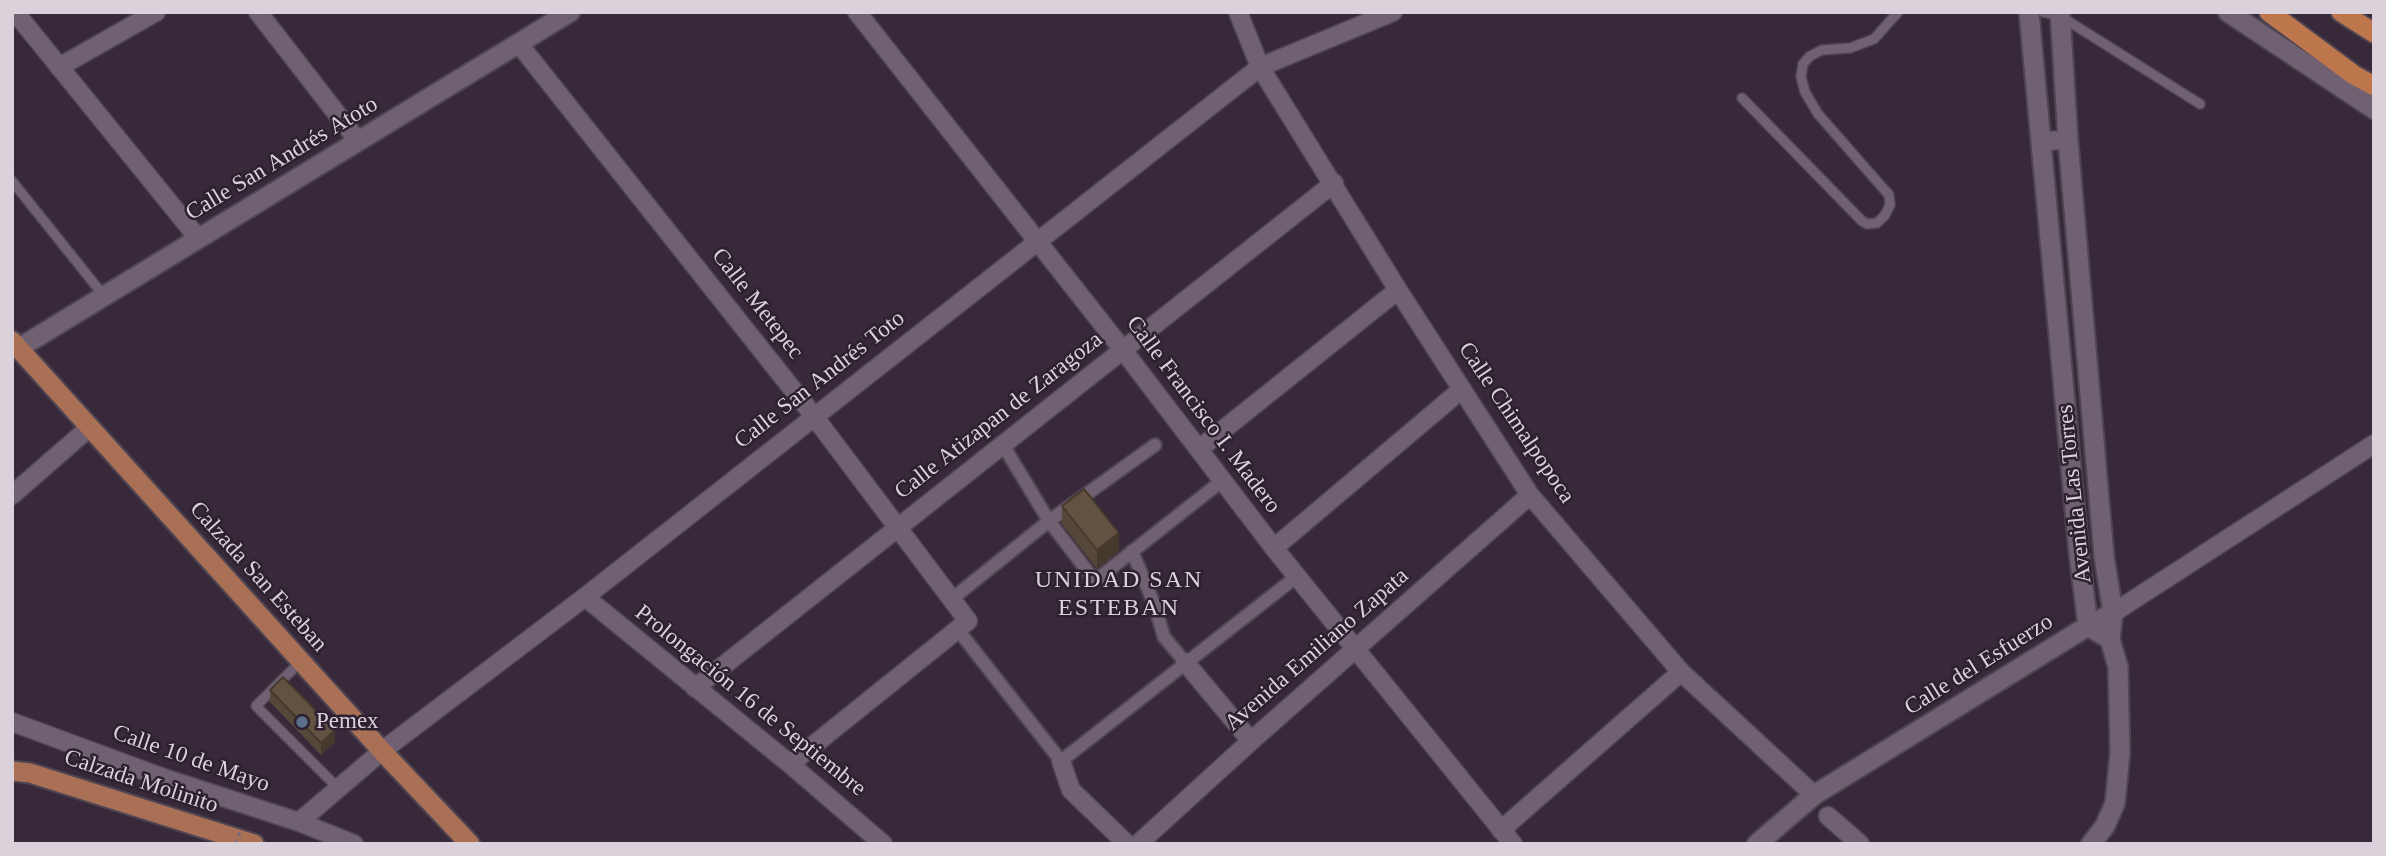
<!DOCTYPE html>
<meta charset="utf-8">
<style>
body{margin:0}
#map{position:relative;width:2386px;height:856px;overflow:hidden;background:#372939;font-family:Georgia,serif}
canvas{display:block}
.frame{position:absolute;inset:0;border:14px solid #dad1db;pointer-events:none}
</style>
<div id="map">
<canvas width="2386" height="856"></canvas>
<div class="frame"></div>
</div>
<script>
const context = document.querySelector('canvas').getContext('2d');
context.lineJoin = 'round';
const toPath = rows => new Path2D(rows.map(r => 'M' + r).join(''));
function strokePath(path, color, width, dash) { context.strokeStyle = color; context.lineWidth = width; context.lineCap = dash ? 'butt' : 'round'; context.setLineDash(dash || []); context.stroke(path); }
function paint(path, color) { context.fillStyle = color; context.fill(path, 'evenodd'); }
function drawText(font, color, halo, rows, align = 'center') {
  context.font = font + ' Georgia,serif'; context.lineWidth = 5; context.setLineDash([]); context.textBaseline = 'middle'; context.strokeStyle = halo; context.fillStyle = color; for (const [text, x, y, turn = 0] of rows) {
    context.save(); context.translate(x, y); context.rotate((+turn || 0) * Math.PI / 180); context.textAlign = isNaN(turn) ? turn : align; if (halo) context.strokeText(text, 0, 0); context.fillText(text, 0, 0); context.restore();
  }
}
const service = toPath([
 [2043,12,2060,16,2200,104],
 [1742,98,1862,221,1867,224,1877,223,1885,215,1890,205,1889,195,1818,114,1805,92,1801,77,1803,64,1810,56,1822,50,1850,48,1874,39,1898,12],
 [12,181,104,296],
 [301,661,256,706,338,788]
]);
const pedestrian = toPath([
 [1003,445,1049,521,1095,581,1223,480],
 [1132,551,1155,606,1164,637,1185,662],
 [953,598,1049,521,1155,445],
 [958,630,1061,761,1296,577]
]);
const minor = toPath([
 [15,12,198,238],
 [258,12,358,141],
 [857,12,1123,350,1274,548,1513,844],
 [1238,12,1260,67,1398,290,1530,495,1681,672,1814,795],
 [519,44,813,415,968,621,790,764],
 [59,67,156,12],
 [2041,141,2068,140],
 [1199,449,1398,290],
 [12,495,90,427],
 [1274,548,1461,390],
 [585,597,790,764,883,844],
 [2113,613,2374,444],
 [1185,662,1251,741],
 [695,688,1334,183],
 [12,722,164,778,299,822,354,844],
 [1061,761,1071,790,1127,844],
 [1828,816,1860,844],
 [299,822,382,751,585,597,1260,67,1393,12],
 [1501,830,1681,672],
 [1138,844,1251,741,1530,495]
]);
const tertiary = toPath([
 [19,348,570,12],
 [1757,844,1814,795,2088,626,2113,613]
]);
const secondary = toPath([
 [2029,12,2079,554,2088,626,2110,639],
 [2060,12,2068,140,2104,556,2113,613,2110,639,2118,667,2120,753,2115,803,2105,826,2091,844],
 [2228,12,2374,109]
]);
const primary = toPath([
 [12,341,382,751,470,844],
 [12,771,30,773,254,844]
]);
const trunk = toPath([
 [2269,12,2354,75,2374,86],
 [2341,12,2374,33]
]);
const pathBridge = toPath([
 [236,844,241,828]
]);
const wall = toPath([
 [1062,506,1119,551,1097,569,1062,524],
 [270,690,335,742,321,755,270,702]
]);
const shadedWall = toPath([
 [1119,533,1119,551,1097,569,1097,550],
 [335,730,335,742,321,755,321,743]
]);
const building = toPath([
 [1084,489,1119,533,1097,550,1062,506,1084,489],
 [283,677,335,730,321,743,270,690,283,677]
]);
const markers = [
 [302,722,7,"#5c6f8a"]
];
const streetNames = [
 ["Calle San Andrés Atoto",282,159,-31],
 ["Calle Metepec",757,304,52],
 ["Calle San Andrés Toto",820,380,-38],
 ["Calle Francisco I. Madero",1203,415,53],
 ["Calle Atizapan de Zaragoza",999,416,-38],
 ["Calle Chimalpopoca",1516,423,56],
 ["Avenida Las Torres",2075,494,-96],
 ["Calzada San Esteban",258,577,48],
 ["Avenida Emiliano Zapata",1317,650,-41],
 ["Calle del Esfuerzo",1979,665,-32],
 ["Prolongación 16 de Septiembre",750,701,39],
 ["Calle 10 de Mayo",191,759,19],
 ["Calzada Molinito",141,782,18]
];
const poiNames = [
 ["Pemex",316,722]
];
const neighbourhoodNames = [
 ["UNIDAD SAN",1119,581],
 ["ESTEBAN",1119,609]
];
strokePath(service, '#4f4451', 12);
strokePath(pedestrian, '#4f4451', 16);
strokePath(minor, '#4f4451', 21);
strokePath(tertiary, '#4f4451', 23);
strokePath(secondary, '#4f4451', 23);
strokePath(primary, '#4f4451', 23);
strokePath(trunk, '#4f4451', 23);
strokePath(service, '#6f6072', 9);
strokePath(pedestrian, '#6f6072', 12);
strokePath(minor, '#6f6072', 18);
strokePath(tertiary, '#6f6072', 19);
strokePath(secondary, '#6f6072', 19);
strokePath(primary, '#aa7056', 19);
strokePath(trunk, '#be764c', 19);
strokePath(pathBridge, '#766a78', 3.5, [3.5, 5]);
paint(wall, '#554739');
paint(shadedWall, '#45392e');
paint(building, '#635242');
strokePath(building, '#45392e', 2);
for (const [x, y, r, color] of markers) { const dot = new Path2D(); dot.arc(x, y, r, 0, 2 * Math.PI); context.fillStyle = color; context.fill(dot); strokePath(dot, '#2d202f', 2.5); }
drawText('23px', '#dad1db', '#2d202f', streetNames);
drawText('23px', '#dad1db', '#2d202f', poiNames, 'left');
context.letterSpacing = '2px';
drawText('24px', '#dad1db', '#2d202f', neighbourhoodNames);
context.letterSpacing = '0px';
</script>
